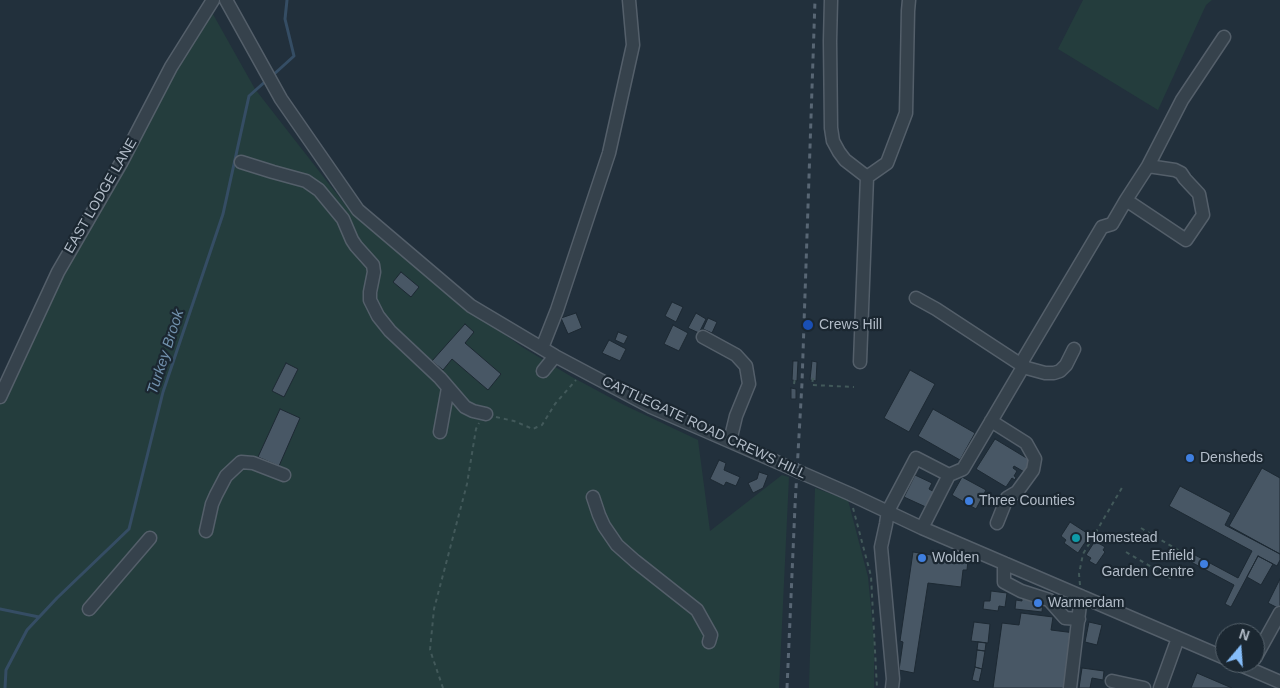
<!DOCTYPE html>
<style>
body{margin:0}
#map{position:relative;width:1280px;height:688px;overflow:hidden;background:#22303c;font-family:Arial,sans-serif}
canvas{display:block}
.north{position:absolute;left:1215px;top:623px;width:50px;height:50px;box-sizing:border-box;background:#1b2731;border:1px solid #57636d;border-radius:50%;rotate:18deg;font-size:14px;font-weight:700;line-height:20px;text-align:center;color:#b2bcc8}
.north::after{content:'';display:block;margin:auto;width:18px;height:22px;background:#85bdfa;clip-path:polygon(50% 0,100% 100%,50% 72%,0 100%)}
</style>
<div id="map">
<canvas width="1280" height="688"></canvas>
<div class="north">N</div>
</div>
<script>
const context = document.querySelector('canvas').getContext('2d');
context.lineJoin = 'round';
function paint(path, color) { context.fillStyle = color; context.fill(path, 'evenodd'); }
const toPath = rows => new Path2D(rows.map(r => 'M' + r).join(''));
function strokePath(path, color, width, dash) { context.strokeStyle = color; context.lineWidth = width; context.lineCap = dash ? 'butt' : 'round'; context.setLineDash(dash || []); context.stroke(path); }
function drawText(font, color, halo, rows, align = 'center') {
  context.font = font + ' Arial,sans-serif'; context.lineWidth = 4.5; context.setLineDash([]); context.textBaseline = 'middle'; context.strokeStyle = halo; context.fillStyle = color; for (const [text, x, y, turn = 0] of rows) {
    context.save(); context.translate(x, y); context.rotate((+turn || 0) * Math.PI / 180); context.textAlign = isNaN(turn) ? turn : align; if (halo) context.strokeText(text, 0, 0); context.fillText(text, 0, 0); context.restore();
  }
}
const green = toPath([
 [205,0,255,89,354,216,469,309,522,347,572,377,624,405,698,440,710,531,782,475,789,477,779,688,0,688,0,402,120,161],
 [1083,0,1212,0,1206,5,1158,110,1058,49],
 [815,488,848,500,868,577,874,640,874,688,809,688]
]);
const stream = toPath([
 [272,76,294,56,285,19,287,0],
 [0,609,39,617],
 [5,688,6,670,27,630,57,598,129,529,163,392,223,214,249,96,267,80]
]);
const building = toPath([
 [401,272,419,287,411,297,393,282,401,272],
 [672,302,683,307,676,322,665,316,672,302],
 [576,313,582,328,568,334,561,318,576,313],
 [696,313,706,319,699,333,688,328,696,313],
 [708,318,717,322,712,333,703,329,708,318],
 [465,324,474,332,465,343,501,374,488,390,452,359,443,370,432,361,465,324],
 [673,325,688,333,679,351,664,344,673,325],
 [618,332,628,336,624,344,615,340,618,332],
 [609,340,626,349,620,361,602,353,609,340],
 [793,361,798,361,797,381,792,380,793,361],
 [812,361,817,362,816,381,810,380,812,361],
 [286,363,298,369,284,397,272,391,286,363],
 [910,370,935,384,909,432,884,418,910,370],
 [791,388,796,389,796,399,791,399,791,388],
 [280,409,300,418,279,466,258,457,280,409],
 [933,409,975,433,960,460,918,436,933,409],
 [995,439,1033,462,1026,473,1014,466,1013,468,1017,471,1014,476,1016,477,1015,480,1012,478,1006,487,976,469,995,439],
 [719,460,726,463,724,470,740,477,736,486,726,482,724,486,710,479,719,460],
 [1262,468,1280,478,1280,554,1229,526,1262,468],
 [759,472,768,475,763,488,753,493,748,483,757,479,759,472],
 [915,475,932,483,929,489,936,493,928,508,904,497,915,475],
 [962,477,986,490,976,509,952,495,962,477],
 [1180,486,1231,513,1225,525,1280,554,1280,560,1277,566,1258,556,1231,607,1225,604,1234,585,1191,562,1195,555,1238,578,1252,551,1169,506,1180,486],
 [1070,522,1090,535,1078,553,1064,543,1066,540,1061,536,1070,522],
 [1095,541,1105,547,1103,550,1105,552,1096,565,1089,561,1091,558,1086,555,1095,541],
 [913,552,968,561,967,570,963,570,961,587,928,583,914,673,899,670,903,642,900,641,913,552],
 [1258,556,1273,564,1261,585,1247,577,1258,556],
 [1280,579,1280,609,1268,603,1280,579],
 [991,591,1007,593,1005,607,999,606,998,611,983,609,984,601,990,601,991,591],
 [1022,598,1043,600,1042,612,1015,609,1016,600,1022,601,1022,598],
 [1021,613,1053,617,1051,630,1075,633,1068,688,993,688,1002,623,1019,625,1021,613],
 [974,622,990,624,988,643,971,641,974,622],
 [1089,622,1102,625,1097,645,1085,642,1089,622],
 [978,642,986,643,985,651,977,650,978,642],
 [977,650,985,651,982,669,975,667,977,650],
 [975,667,982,669,979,682,972,680,975,667],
 [1082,668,1104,671,1103,680,1092,678,1090,688,1079,688,1082,668],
 [1197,673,1232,688,1191,688,1197,673]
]);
const path = toPath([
 [813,378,812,385,854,387],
 [794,384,795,378],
 [496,417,514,421,533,429,537,427,542,425,555,404,576,380],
 [853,508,871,576,877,688],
 [1141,528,1193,559],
 [1126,552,1172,579],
 [1080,585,1079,574,1083,554,1123,486],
 [443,688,430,650,434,609,467,484,476,429,479,423]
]);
const minor = toPath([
 [226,0,281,99,358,210,471,306,555,356,651,407,850,494,922,528,1225,658],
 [831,0,830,41,831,128,833,141,839,152,845,160,867,177],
 [241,162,273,172,306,181,319,190,343,219,352,240,356,246,373,265,374,272,370,292,370,300,378,316,390,331,440,378,465,407,473,411,486,414],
 [1148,166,1182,100,1224,37],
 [916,298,936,309,1023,366],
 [703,337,736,355,746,366,749,384,736,416,730,441],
 [542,348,557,310,609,153,633,45,629,0],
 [860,362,867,177,887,163,906,113,908,11,909,0],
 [1023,367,1045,373,1054,373,1060,371,1066,365,1074,349],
 [543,371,555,356],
 [0,397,58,272,121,163,171,67,213,0],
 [991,421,1026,443,1035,459,1033,470,1017,492,1007,498,997,523],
 [440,432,448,388],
 [593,497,599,515,604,526,617,545,635,561,697,610,711,635,709,642],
 [922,528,949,475,963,469,1023,367,1023,360,1102,227,1112,224,1126,200,1186,240,1203,215,1199,194,1185,179,1181,173,1175,170,1148,166,1126,200],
 [206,531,212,504,216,495,226,476,241,462,253,463,284,475],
 [1004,563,1004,582,1021,591,1049,600,1065,618,1079,619],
 [89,609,150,538],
 [1255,658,1280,613],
 [1236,663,1280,682],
 [1112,681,1144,688],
 [892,688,893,679,881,547,886,524,888,511,916,458,949,475],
 [1070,688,1081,596],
 [1160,688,1178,638]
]);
const rail = toPath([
 [787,688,795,506,802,383,815,0]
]);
const markers = [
 [808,325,6,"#1a4fb4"],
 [1190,458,5,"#3f7fe0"],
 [969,501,5,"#3f7fe0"],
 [1076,538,5,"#0f9aa8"],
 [922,558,5,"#3f7fe0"],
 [1204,564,5,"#3f7fe0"],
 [1038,603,5,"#3f7fe0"]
];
const streetNames = [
 ["EAST LODGE LANE",101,196,-60],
 ["CATTLEGATE ROAD CREWS HILL",704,428,25]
];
const poiNames = [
 ["Crews Hill",819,325],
 ["Densheds",1200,458],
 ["Three Counties",979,501],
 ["Homestead",1086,538],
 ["Enfield",1194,556,"right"],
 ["Garden Centre",1194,572,"right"],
 ["Wolden",932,558],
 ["Warmerdam",1048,603]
];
const waterNames = [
 ["Turkey Brook",166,352,-72]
];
paint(green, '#243d3d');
strokePath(stream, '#354d64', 3);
paint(building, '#485765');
strokePath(building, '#1d2933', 1);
strokePath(minor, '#545f6a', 15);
strokePath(path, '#42595a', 2, [4, 4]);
strokePath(minor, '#36424c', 12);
strokePath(rail, '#586674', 3, [5, 5]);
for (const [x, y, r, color] of markers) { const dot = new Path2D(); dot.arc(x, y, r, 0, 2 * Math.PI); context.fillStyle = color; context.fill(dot); strokePath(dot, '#1b2731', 2); }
drawText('14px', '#b2bcc8', '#1b2731', streetNames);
drawText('14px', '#b2bcc8', '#1b2731', poiNames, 'left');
drawText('italic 15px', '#7190ac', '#1b2731', waterNames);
</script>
